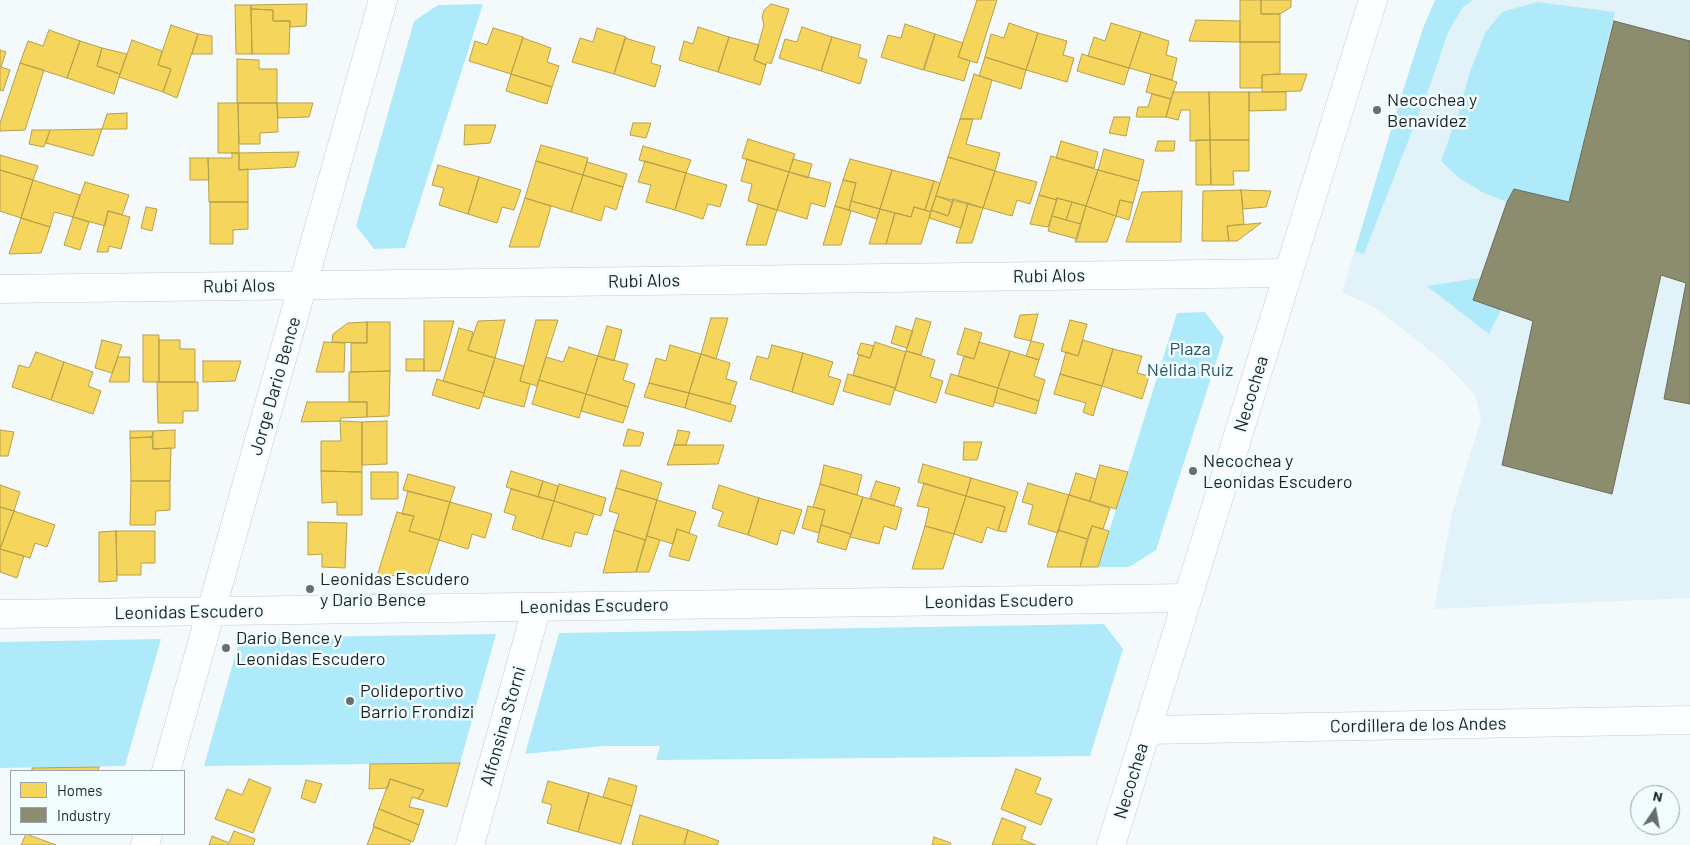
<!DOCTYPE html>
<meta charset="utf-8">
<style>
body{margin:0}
#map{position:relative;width:1690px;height:845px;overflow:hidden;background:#f4fafc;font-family:Barlow,sans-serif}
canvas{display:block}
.legend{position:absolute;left:10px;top:770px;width:175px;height:65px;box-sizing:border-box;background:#f1fcff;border:1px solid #9ca5a8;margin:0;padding:6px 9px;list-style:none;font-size:15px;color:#1d2325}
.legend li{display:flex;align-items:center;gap:10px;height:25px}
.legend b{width:25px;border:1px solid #9ca5a8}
.north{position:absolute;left:1630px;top:785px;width:50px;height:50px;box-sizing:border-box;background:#f1fcff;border:1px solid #9ca5a8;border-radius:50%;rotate:12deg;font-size:14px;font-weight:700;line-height:20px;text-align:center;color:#1d2325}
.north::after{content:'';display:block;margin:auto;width:18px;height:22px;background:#686e70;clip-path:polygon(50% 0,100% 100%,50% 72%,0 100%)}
</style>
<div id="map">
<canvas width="1690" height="845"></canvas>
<ul class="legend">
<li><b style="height:14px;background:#f6d55c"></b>Homes</li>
<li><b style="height:14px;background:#8c8c6e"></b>Industry</li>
</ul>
<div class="north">N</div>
</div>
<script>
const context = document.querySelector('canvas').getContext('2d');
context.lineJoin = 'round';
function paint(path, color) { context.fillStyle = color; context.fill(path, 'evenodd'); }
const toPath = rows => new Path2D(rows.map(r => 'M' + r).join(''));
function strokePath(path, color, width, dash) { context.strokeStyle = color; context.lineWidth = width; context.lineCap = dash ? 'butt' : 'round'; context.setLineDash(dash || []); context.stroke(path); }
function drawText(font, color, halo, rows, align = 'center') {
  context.font = font + ' Barlow,sans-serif'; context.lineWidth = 5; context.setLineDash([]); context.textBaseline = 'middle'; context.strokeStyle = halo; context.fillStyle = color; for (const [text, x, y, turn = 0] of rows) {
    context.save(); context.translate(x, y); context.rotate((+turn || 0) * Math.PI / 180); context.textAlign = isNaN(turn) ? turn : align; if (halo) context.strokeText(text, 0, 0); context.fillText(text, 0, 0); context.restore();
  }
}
const built = toPath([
 [1435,0,1690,0,1690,598,1434,609,1452,513,1481,419,1475,395,1444,362,1377,309,1342,292,1396,113,1423,28]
]);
const green = toPath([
 [1435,0,1473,0,1463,7,1448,32,1432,80,1364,254,1355,251,1396,113,1423,28],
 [1537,2,1615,12,1569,202,1514,189,1507,202,1482,192,1459,178,1441,161,1459,111,1470,72,1485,33,1502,12],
 [483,4,405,248,374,249,356,226,414,21,438,5],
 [1480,278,1473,300,1501,310,1489,334,1427,286],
 [1205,312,1224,337,1156,550,1129,567,1098,567,1177,313],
 [1104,624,1123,649,1090,756,656,760,660,746,603,746,525,754,559,633],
 [496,634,460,763,204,766,240,638],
 [161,639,125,766,0,768,0,642]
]);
const homes = toPath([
 [977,0,997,0,977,63,958,57,977,0],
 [1240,0,1261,0,1261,14,1280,14,1280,42,1240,42,1240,0],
 [1261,0,1291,0,1291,7,1280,14,1261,14,1261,0],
 [307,4,306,26,290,27,290,21,273,21,273,10,251,9,251,5,307,4],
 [771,4,789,9,771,64,767,62,766,65,754,60,764,25,762,17,764,10,771,4],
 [235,5,251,5,252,54,236,54,235,5],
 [251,9,273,10,273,21,290,21,289,54,252,54,251,9],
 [1196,20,1240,21,1240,42,1189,41,1196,20],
 [1009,23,1038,33,1026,70,985,57,991,34,1004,38,1009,23],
 [1111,23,1141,32,1129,68,1088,56,1094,37,1105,41,1111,23],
 [905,24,935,34,923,70,881,57,888,35,901,38,905,24],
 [171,25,198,34,177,98,163,92,171,69,158,65,171,25],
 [698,27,729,37,718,72,679,60,684,41,693,44,698,27],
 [802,27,832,37,821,71,779,58,785,39,797,42,802,27],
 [493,28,523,37,511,74,469,61,475,41,487,45,493,28],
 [597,28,626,37,614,74,572,62,580,38,593,42,597,28],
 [49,30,80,41,67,78,20,63,28,41,43,46,49,30],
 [1141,32,1169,41,1166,55,1177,58,1172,80,1129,68,1141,32],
 [1038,33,1067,41,1063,55,1074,58,1067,82,1026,70,1038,33],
 [198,34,212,36,212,54,192,54,198,34],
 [935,34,963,43,958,57,970,61,964,81,924,70,935,34],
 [729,37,759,45,754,60,766,65,760,85,718,72,729,37],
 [832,37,861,45,858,57,867,60,860,84,821,71,832,37],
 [523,38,551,48,547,62,559,66,552,87,511,74,523,38],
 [625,38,655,47,651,63,661,66,655,87,614,74,625,38],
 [132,40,162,51,158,65,171,69,163,92,119,77,132,40],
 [80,41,102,48,97,66,120,74,114,94,67,78,80,41],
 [1240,42,1280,42,1280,74,1262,75,1262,88,1240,88,1240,42],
 [102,48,127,54,120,74,97,66,102,48],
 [0,50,6,52,1,67,10,70,3,91,0,90,0,50],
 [1082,54,1129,68,1124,85,1077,71,1082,54],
 [985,57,1026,70,1021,89,979,76,985,57],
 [237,59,259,60,259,69,277,69,277,103,237,103,237,59],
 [20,63,44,70,25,130,0,131,0,123,20,63],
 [511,74,552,87,547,104,506,91,511,74],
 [974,74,992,80,981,119,960,119,974,74],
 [1151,74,1177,82,1171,99,1146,92,1151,74],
 [1280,74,1307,74,1301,91,1262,92,1262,75,1280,74],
 [1173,92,1209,92,1210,140,1190,141,1190,110,1181,110,1178,120,1166,117,1173,92],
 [1209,92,1249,92,1249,140,1210,140,1209,92],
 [1249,92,1286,92,1286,110,1249,111,1249,92],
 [1152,94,1171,99,1166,117,1136,117,1138,107,1148,107,1152,94],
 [218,103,238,103,239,153,218,153,218,103],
 [238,103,277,103,278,132,260,133,260,144,239,144,238,103],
 [277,103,313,103,309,117,278,118,277,103],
 [127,113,127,129,102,129,107,114,127,113],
 [1114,117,1130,117,1126,136,1109,133,1114,117],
 [960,119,973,119,966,144,1000,153,995,171,948,157,960,119],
 [633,123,651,123,646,138,630,135,633,123],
 [465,125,496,125,490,143,464,145,465,125],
 [102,129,93,156,46,143,50,130,102,129],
 [32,130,50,130,44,147,29,144,32,130],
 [748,139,795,154,789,172,742,158,748,139],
 [1196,140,1210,140,1211,185,1196,185,1196,140],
 [1210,140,1249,140,1249,171,1233,171,1234,185,1211,185,1210,140],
 [1061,141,1098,152,1094,168,1056,158,1061,141],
 [1158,141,1175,141,1174,151,1155,151,1158,141],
 [541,145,588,158,583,175,536,161,541,145],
 [643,146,691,160,686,173,639,160,643,146],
 [1104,149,1144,160,1139,181,1098,170,1104,149],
 [299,152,295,167,239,170,239,153,299,152],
 [232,153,239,153,239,170,248,169,248,202,209,202,208,158,232,158,232,153],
 [0,155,38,166,33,180,0,170,0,155],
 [1051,156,1098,170,1086,206,1057,198,1057,200,1039,195,1051,156],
 [948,157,995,171,983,208,936,196,948,157],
 [190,158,208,158,209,180,190,180,190,158],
 [747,159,789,172,777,210,748,201,752,184,741,181,747,159],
 [793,159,812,164,808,178,789,172,793,159],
 [850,159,892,170,880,209,851,201,856,183,843,180,850,159],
 [536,161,583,175,571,212,525,198,536,161],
 [645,161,686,173,675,210,646,202,651,185,638,182,645,161],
 [587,162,627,174,623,187,583,175,587,162],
 [438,165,479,177,468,214,439,205,444,188,432,185,438,165],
 [0,170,33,180,21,218,0,211,0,170],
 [892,170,934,181,925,210,914,207,911,217,880,209,892,170],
 [1098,170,1139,181,1133,203,1120,200,1116,216,1086,206,1098,170],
 [995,171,1037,182,1030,204,1017,200,1012,216,983,208,995,171],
 [789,172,831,183,825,207,811,203,807,219,777,210,789,172],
 [686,173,727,185,720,207,708,204,703,219,675,210,686,173],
 [583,175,623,187,616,210,605,206,601,221,571,212,583,175],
 [479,177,521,190,514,210,502,207,497,223,468,214,479,177],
 [33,180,80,195,73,217,54,212,50,227,21,218,33,180],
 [843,180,856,183,849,210,835,206,843,180],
 [934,181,940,183,931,212,925,210,934,181],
 [85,182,129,195,122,215,108,211,105,226,73,217,85,182],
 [1241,190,1271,191,1266,207,1243,209,1241,190],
 [1241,190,1244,224,1227,226,1229,241,1202,241,1203,191,1241,190],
 [1182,191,1181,242,1126,242,1142,192,1182,191],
 [1039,195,1057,200,1048,227,1030,224,1039,195],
 [936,196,953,202,948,216,931,210,936,196],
 [525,198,551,206,539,247,509,247,525,198],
 [1057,198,1072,202,1066,220,1052,216,1057,198],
 [953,199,968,203,961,228,929,218,931,210,948,216,953,199],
 [1120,200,1133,203,1129,220,1116,216,1120,200],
 [851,201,880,209,877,219,849,210,851,201],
 [210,202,248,202,248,229,233,230,233,244,210,244,210,202],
 [1072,202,1086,206,1081,224,1066,220,1072,202],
 [968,203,983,208,972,243,956,243,968,203],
 [758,204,777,210,766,245,746,245,758,204],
 [835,206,851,211,841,245,823,245,835,206],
 [1086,206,1116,216,1107,242,1075,242,1086,206],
 [146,207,157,209,152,231,141,228,146,207],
 [914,207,931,212,921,244,886,244,895,213,911,217,914,207],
 [880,209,895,213,886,244,869,244,880,209],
 [108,211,130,217,121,249,109,246,108,252,97,252,108,211],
 [1052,216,1081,224,1077,239,1048,231,1052,216],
 [73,217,89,222,80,250,64,245,73,217],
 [21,218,50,227,41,253,9,254,21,218],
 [1261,223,1237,241,1229,241,1227,226,1261,223],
 [1038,314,1031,341,1014,337,1020,315,1038,314],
 [711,318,728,318,716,359,701,354,711,318],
 [916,318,931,322,921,355,906,351,916,318],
 [505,320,495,358,468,350,478,321,505,320],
 [536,320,558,320,537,386,520,381,536,320],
 [1070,320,1087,324,1078,356,1061,351,1070,320],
 [424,321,454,321,440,371,424,371,424,321],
 [367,322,390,322,390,371,351,372,351,343,367,343,367,322],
 [367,322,367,343,332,342,333,334,348,323,367,322],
 [607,326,622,330,614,361,598,356,607,326],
 [896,326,913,331,907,348,891,343,896,326],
 [459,328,473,332,468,350,495,358,484,393,443,381,459,328],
 [965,328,982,333,974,359,957,354,965,328],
 [143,335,159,335,159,382,143,382,143,335],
 [102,340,122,345,112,373,95,368,102,340],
 [159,340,180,340,180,349,195,349,195,382,159,382,159,340],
 [1083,340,1113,349,1102,386,1060,374,1066,352,1078,356,1083,340],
 [1031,341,1044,344,1039,360,1026,356,1031,341],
 [324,342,345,343,344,372,316,372,324,342],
 [875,342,906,352,895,388,853,375,859,355,870,358,875,342],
 [979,342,1010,351,998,388,958,376,964,356,974,359,979,342],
 [861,343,874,346,870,358,857,354,861,343],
 [670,345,701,354,689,393,649,383,656,358,666,361,670,345],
 [772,345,803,353,792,392,750,379,757,356,768,359,772,345],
 [569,347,598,356,586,394,539,380,546,357,563,362,569,347],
 [1113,349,1142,356,1137,373,1149,376,1142,399,1102,386,1113,349],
 [906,351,935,360,930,377,943,381,936,403,895,390,906,351],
 [1010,351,1039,360,1034,376,1045,380,1039,401,998,388,1010,351],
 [36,352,64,362,51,400,12,387,19,365,29,368,36,352],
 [803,353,833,362,828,376,841,380,833,405,792,392,803,353],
 [701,354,730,363,726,379,737,382,730,404,689,393,701,354],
 [598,356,628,364,623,380,635,384,628,407,586,394,598,356],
 [118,357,130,357,129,382,109,382,118,357],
 [495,358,524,366,520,381,530,384,524,407,483,396,495,358],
 [406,359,424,359,424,371,406,371,406,359],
 [203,361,241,361,235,381,203,382,203,361],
 [64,362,93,372,88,386,101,391,93,414,51,400,64,362],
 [390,371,389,416,367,417,367,402,349,402,349,372,390,371],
 [848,374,895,388,890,405,843,391,848,374],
 [951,374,998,388,993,407,945,393,951,374],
 [1060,374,1102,386,1093,416,1083,412,1086,403,1054,394,1060,374],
 [437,379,484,393,479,409,432,395,437,379],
 [539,380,586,394,579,418,532,404,539,380],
 [157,382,198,382,198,411,183,411,183,423,158,423,157,382],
 [649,383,689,393,685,408,644,397,649,383],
 [998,388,1039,401,1036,414,994,402,998,388],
 [689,393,736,406,731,422,685,408,689,393],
 [586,394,628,407,623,423,581,411,586,394],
 [307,402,367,402,367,417,341,418,340,421,301,422,307,402],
 [340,421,362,422,362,472,321,471,321,441,341,441,340,421],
 [387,421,387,464,362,465,362,422,387,421],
 [628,429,644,433,640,446,623,446,628,429],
 [0,430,14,432,8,456,0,456,0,430],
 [175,430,175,448,153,449,153,431,175,430],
 [678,430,690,432,686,445,674,445,678,430],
 [130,431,153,431,152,437,130,438,130,431],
 [152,437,153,449,171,448,170,481,131,481,130,438,152,437],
 [964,442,982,442,977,460,963,460,964,442],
 [674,445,724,445,718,464,667,465,674,445],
 [923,464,971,478,966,496,918,482,923,464],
 [824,465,862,475,857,495,820,484,824,465],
 [1100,465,1128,472,1116,509,1090,501,1100,465],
 [621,470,662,483,657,500,616,488,621,470],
 [321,471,362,472,362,515,337,515,337,502,322,503,321,471],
 [511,471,543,481,538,497,506,487,511,471],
 [371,472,398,472,398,499,371,499,371,472],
 [1076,473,1096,479,1090,501,1069,495,1076,473],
 [408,474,455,487,450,502,403,490,408,474],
 [971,478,1018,492,1006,532,998,531,1005,507,966,496,971,478],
 [131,481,170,481,170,510,156,511,155,525,130,525,131,481],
 [543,481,558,486,554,501,538,497,543,481],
 [876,481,900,488,894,506,870,498,876,481],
 [924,483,966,496,954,534,925,526,929,508,917,506,924,483],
 [1028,483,1069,495,1058,533,1028,524,1033,505,1022,502,1028,483],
 [559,484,606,498,601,516,554,501,559,484],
 [820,484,863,497,851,534,821,525,825,510,813,507,820,484],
 [0,485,20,492,14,511,0,507,0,485],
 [719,485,759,498,748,535,718,526,723,512,712,508,719,485],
 [616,488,657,500,645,540,614,530,619,514,609,511,616,488],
 [511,489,554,501,542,539,512,529,516,516,504,512,511,489],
 [408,491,450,502,439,540,409,531,414,516,402,514,408,491],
 [1069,495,1110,508,1103,529,1092,526,1087,539,1058,530,1069,495],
 [966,496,1005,507,998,531,987,527,982,543,954,534,966,496],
 [863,497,902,508,896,530,884,526,879,544,850,537,863,497],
 [759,498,802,510,794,534,781,530,777,545,748,535,759,498],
 [657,500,696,512,689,533,677,529,673,544,647,536,657,500],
 [554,501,594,514,587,535,575,532,571,547,542,539,554,501],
 [450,502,492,514,485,538,472,534,468,549,439,540,450,502],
 [808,506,825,510,819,533,802,528,808,506],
 [0,507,14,511,0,549,0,507],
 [14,511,55,525,47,547,35,543,30,558,0,549,14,511],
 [397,512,414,516,409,531,439,540,428,575,377,576,397,512],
 [308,522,347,523,345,568,322,567,322,554,308,555,308,522],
 [821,525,851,534,846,550,817,542,821,525],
 [925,526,954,534,943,569,912,569,925,526],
 [1092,526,1109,531,1098,567,1080,567,1092,526],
 [677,529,697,536,689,561,669,556,677,529],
 [614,530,645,540,636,572,603,573,614,530],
 [1058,530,1087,539,1080,567,1047,567,1058,530],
 [116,531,155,531,155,563,141,563,141,575,117,575,116,531],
 [116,531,117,581,99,582,99,532,116,531],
 [647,536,660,540,649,572,636,572,647,536],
 [0,549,24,556,17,578,0,572,0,549],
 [460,763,447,807,418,799,424,790,390,779,388,788,369,789,370,764,460,763],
 [99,767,98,771,32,771,32,768,99,767],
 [1016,769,1041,778,1035,793,1052,799,1041,825,1001,809,1016,769],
 [609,778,637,786,632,806,603,797,609,778],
 [249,779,271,788,253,833,215,819,227,789,242,795,249,779],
 [390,779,424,790,418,799,412,797,409,807,424,810,419,825,379,809,390,779],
 [306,780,322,784,315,803,301,798,306,780],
 [548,781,589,793,578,832,547,823,552,805,542,802,548,781],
 [589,793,632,806,621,844,578,832,589,793],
 [379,809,419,825,413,842,373,826,379,809],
 [640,815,688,830,684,845,632,845,640,815],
 [1002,818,1026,827,1021,839,1036,845,992,845,1002,818],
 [374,827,411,841,409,845,367,845,374,827],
 [688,830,719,841,717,845,684,845,688,830],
 [234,831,255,839,253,845,209,845,212,836,229,843,234,831],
 [26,834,56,845,21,845,26,834],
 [934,837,951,843,950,845,932,845,934,837]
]);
const industry = toPath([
 [1614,21,1690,41,1690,404,1664,399,1686,283,1661,275,1612,494,1502,465,1533,321,1473,300,1507,202,1514,189,1569,202,1614,21]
]);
const minor = toPath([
 [0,289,1288,273],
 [0,614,1187,598],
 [1147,730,1690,720],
 [166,771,383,0],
 [145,845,148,834],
 [470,845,537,607]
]);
const major = toPath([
 [1111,845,1373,0]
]);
const markers = [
 [1377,110,5,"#686e70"],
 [1193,471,5,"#686e70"],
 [310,589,5,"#686e70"],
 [226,648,5,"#686e70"],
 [350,701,5,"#686e70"]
];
const poiNames = [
 ["Necochea y",1387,100],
 ["Benavídez",1387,121],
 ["Necochea y",1203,461],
 ["Leonidas Escudero",1203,482],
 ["Leonidas Escudero",320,579],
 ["y Dario Bence",320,600],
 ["Dario Bence y",236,638],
 ["Leonidas Escudero",236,659],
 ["Polideportivo",360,691],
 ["Barrio Frondizi",360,712]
];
const streetNames = [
 ["Rubi Alos",1049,276,-1],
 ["Rubi Alos",644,281,-1],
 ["Rubi Alos",239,286,-1],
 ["Jorge Dario Bence",275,386,-74],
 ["Necochea",1251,394,-73],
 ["Leonidas Escudero",999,601,-1],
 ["Leonidas Escudero",594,606,-1],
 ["Leonidas Escudero",189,612,-1],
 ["Cordillera de los Andes",1418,725,-1],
 ["Alfonsina Storni",503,726,-74],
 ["Necochea",1131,781,-73]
];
const parkNames = [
 ["Plaza",1190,349],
 ["Nélida Ruiz",1190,370]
];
paint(built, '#e1f3f8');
paint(green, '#afeafa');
paint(homes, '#f6d55c');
strokePath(homes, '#b5a04c', 1);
paint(industry, '#8c8c6e');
strokePath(industry, '#6b6c58', 1);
strokePath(minor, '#c4cacc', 29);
strokePath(major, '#c4cacc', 29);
strokePath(minor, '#fdfeff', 28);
strokePath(major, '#fdfeff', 28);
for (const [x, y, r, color] of markers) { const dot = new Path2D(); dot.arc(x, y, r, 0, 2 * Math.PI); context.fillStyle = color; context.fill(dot); strokePath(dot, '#f1fcff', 2); }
drawText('18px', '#1d2325', '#f1fcff', poiNames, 'left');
drawText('18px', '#1d2325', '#f1fcff', streetNames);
drawText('18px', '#295763', '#f1fcff', parkNames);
</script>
